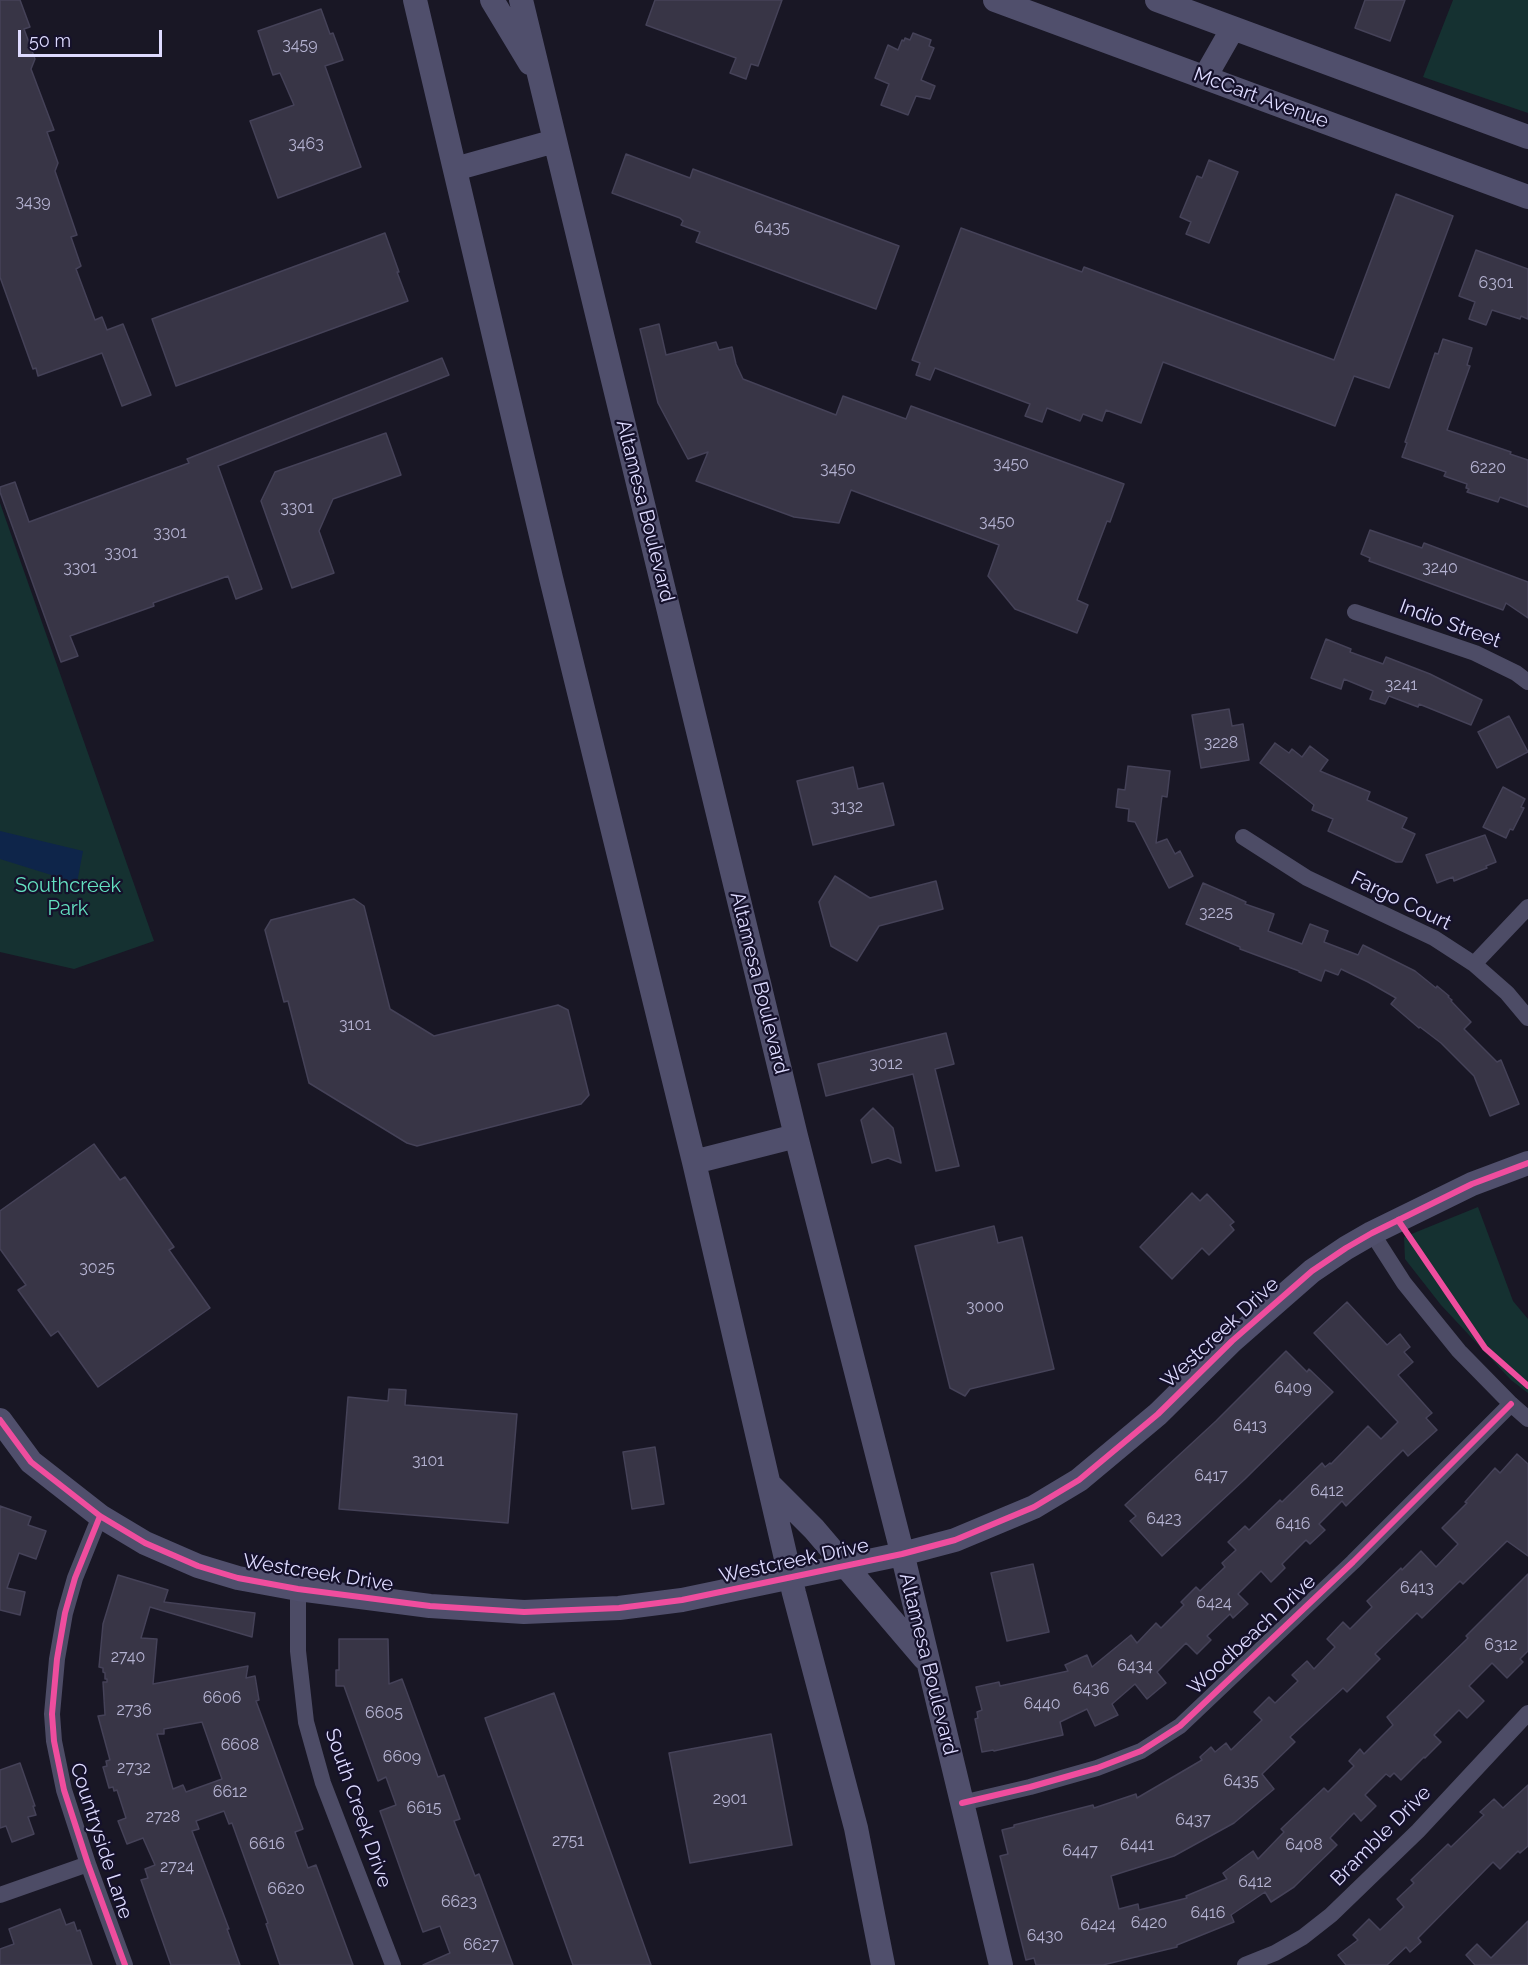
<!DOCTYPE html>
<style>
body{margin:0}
#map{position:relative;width:1528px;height:1965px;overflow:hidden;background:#191725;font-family:Raleway,sans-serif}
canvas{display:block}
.scale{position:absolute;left:18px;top:30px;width:144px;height:27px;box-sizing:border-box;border:3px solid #dedbff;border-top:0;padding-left:8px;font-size:18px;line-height:21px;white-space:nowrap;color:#dedbff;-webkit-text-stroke:4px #15112b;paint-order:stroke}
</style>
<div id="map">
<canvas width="1528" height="1965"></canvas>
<div class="scale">50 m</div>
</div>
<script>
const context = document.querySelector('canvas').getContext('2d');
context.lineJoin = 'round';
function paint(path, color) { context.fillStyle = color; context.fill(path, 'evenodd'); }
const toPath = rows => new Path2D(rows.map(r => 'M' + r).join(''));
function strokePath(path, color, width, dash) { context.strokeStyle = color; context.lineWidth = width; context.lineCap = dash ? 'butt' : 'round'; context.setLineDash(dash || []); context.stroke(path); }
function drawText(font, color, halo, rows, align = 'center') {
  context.font = font + ' Raleway,sans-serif'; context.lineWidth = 4.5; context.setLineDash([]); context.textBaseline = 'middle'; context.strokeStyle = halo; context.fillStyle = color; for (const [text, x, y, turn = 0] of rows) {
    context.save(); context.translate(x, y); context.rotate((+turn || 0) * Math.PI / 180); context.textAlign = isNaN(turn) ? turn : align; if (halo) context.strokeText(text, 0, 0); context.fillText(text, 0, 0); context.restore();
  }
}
const green = toPath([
 [1453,0,1528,0,1528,113,1423,77],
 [0,503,154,941,74,969,0,952],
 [1478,1207,1513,1301,1528,1319,1528,1393,1511,1380,1441,1305,1405,1259,1404,1237]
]);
const water = toPath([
 [0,831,83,851,77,883,0,859]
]);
const building = toPath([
 [0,0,20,0,30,27,24,29,35,59,31,69,54,130,47,132,58,163,55,171,77,235,71,237,81,266,76,269,95,320,102,317,107,330,123,324,151,395,122,406,102,353,38,376,36,368,33,369,0,277,0,0],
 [655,0,782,0,758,66,751,64,746,79,730,73,736,58,646,25,655,0],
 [1365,0,1405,0,1390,41,1355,28,1365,0],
 [321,9,330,34,333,33,343,60,325,66,361,167,278,198,250,121,294,105,280,73,273,75,258,31,321,9],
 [913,33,931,40,929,46,934,48,921,80,935,86,930,99,916,96,908,115,881,105,889,84,875,78,888,45,898,50,902,40,904,41,905,38,910,40,913,33],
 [626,154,690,178,693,169,899,246,876,309,696,242,700,232,681,225,683,221,680,218,612,193,626,154],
 [1209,160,1238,172,1209,243,1186,234,1191,222,1180,217,1197,176,1202,178,1209,160],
 [1396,194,1453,216,1389,388,1354,376,1335,426,1163,362,1141,423,1106,410,1102,421,1083,414,1080,421,1047,408,1042,422,1025,416,1030,404,935,368,930,380,916,375,920,363,912,360,961,228,1082,272,1084,267,1334,360,1396,194],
 [385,233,399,272,397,272,408,301,176,386,152,319,385,233],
 [1476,250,1528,269,1528,319,1521,316,1520,319,1492,310,1486,325,1469,319,1475,302,1459,296,1476,250],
 [659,324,666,355,716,342,719,350,732,347,736,364,743,379,836,415,843,396,906,419,911,406,1124,484,1110,522,1107,521,1077,600,1088,605,1077,633,1015,609,988,576,999,545,851,490,839,523,794,517,696,481,708,452,688,459,658,403,640,329,659,324],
 [1443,339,1472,348,1467,365,1470,366,1447,430,1511,452,1510,454,1528,460,1528,507,1500,497,1498,502,1467,492,1469,489,1466,488,1467,484,1444,476,1446,472,1402,457,1407,443,1405,442,1435,353,1438,354,1443,339],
 [442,358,449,375,218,466,262,589,236,599,228,576,153,603,154,606,70,636,78,656,61,662,0,492,0,487,15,482,29,522,189,463,187,459,442,358],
 [386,433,401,475,333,499,319,531,334,573,292,588,261,501,275,472,386,433],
 [1370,530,1422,548,1424,543,1528,582,1528,618,1506,603,1503,610,1369,561,1370,558,1361,554,1370,530],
 [1326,639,1351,649,1350,652,1383,664,1386,657,1430,674,1482,700,1471,725,1419,704,1418,707,1389,696,1385,704,1370,699,1373,691,1344,679,1341,689,1311,678,1326,639],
 [1229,709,1232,726,1243,724,1249,760,1201,768,1192,715,1229,709],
 [1509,716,1528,752,1497,768,1478,732,1509,716],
 [1275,743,1289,753,1292,749,1302,757,1310,746,1328,760,1320,771,1370,792,1367,800,1407,818,1402,828,1415,834,1402,862,1396,862,1328,831,1333,819,1312,810,1314,805,1260,763,1275,743],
 [1128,766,1170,771,1167,797,1162,796,1156,843,1167,839,1175,854,1180,851,1193,876,1169,888,1135,822,1128,821,1129,809,1116,807,1118,789,1125,790,1128,766],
 [853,767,858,789,883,783,894,825,813,845,797,781,853,767],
 [1503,787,1525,799,1521,807,1524,808,1513,830,1510,829,1506,838,1483,827,1503,787],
 [1485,835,1496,862,1486,866,1487,868,1454,881,1453,877,1437,883,1426,855,1485,835],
 [835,876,870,898,936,881,943,909,879,926,857,961,831,946,819,902,835,876],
 [1203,883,1233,896,1246,902,1245,904,1274,914,1268,931,1302,944,1310,924,1328,931,1324,942,1358,955,1363,945,1415,971,1436,988,1437,986,1449,996,1448,997,1452,1000,1451,1001,1471,1022,1464,1029,1497,1062,1501,1060,1519,1104,1490,1116,1474,1076,1441,1043,1420,1027,1419,1028,1391,1004,1396,998,1368,982,1341,969,1338,975,1325,970,1321,981,1299,972,1299,971,1240,949,1240,947,1186,924,1203,883],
 [354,899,364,906,390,1009,434,1036,558,1005,568,1010,589,1095,581,1104,417,1146,407,1143,309,1083,288,1001,284,1002,265,930,271,920,354,899],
 [946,1033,954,1064,935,1069,959,1166,936,1171,913,1074,826,1096,818,1064,946,1033],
 [873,1108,893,1128,901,1163,888,1158,872,1163,861,1120,873,1108],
 [94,1144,120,1180,125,1177,174,1247,169,1250,210,1308,98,1387,58,1331,51,1336,18,1290,26,1285,0,1249,0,1211,94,1144],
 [1192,1193,1200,1201,1207,1194,1234,1222,1230,1225,1234,1230,1209,1255,1202,1248,1172,1279,1140,1247,1192,1193],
 [994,1226,998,1243,1022,1237,1054,1369,970,1389,965,1396,950,1388,915,1246,994,1226],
 [1347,1302,1387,1345,1400,1334,1410,1347,1404,1352,1413,1362,1398,1375,1432,1413,1426,1418,1437,1430,1408,1456,1403,1450,1346,1506,1342,1501,1319,1524,1325,1530,1310,1544,1306,1540,1282,1564,1285,1568,1271,1582,1261,1571,1238,1594,1248,1604,1233,1618,1230,1614,1207,1636,1211,1640,1197,1654,1186,1643,1157,1672,1166,1683,1147,1699,1135,1684,1112,1704,1118,1715,1095,1726,1087,1709,1060,1722,1063,1735,994,1751,993,1750,982,1752,975,1719,978,1718,977,1712,982,1710,976,1687,999,1682,1000,1686,1068,1671,1065,1665,1087,1655,1092,1667,1131,1635,1137,1643,1156,1623,1161,1628,1184,1605,1181,1602,1196,1587,1200,1591,1225,1567,1222,1563,1236,1550,1228,1542,1245,1526,1249,1530,1280,1500,1282,1502,1322,1463,1325,1467,1330,1463,1331,1464,1368,1426,1381,1439,1398,1422,1314,1333,1347,1302],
 [1286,1351,1307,1372,1309,1369,1333,1392,1245,1479,1162,1556,1130,1521,1136,1516,1125,1505,1216,1421,1286,1351],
 [389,1389,406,1390,405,1405,517,1414,508,1523,339,1509,348,1397,388,1401,389,1389],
 [655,1447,664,1504,632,1509,623,1452,655,1447],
 [1517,1454,1528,1464,1528,1556,1507,1541,1463,1584,1460,1581,1422,1618,1417,1613,1375,1654,1380,1659,1347,1692,1343,1688,1290,1737,1295,1742,1262,1774,1274,1789,1234,1823,1174,1856,1111,1876,1119,1909,1138,1904,1139,1910,1187,1898,1186,1896,1227,1879,1223,1873,1253,1851,1258,1859,1284,1832,1281,1829,1324,1788,1328,1792,1354,1766,1349,1761,1360,1749,1364,1754,1393,1725,1387,1717,1468,1638,1466,1636,1528,1574,1528,1651,1520,1659,1523,1662,1507,1678,1492,1663,1469,1686,1484,1701,1467,1718,1459,1710,1434,1735,1441,1742,1425,1758,1424,1757,1401,1780,1394,1773,1390,1777,1386,1774,1365,1795,1376,1806,1361,1821,1354,1813,1330,1838,1337,1845,1294,1887,1271,1902,1265,1892,1231,1915,1234,1922,1177,1945,1177,1947,1103,1965,1036,1965,1034,1958,1026,1960,1000,1856,1008,1854,1002,1830,1014,1827,1014,1825,1093,1805,1094,1808,1136,1794,1137,1798,1202,1760,1200,1757,1211,1747,1215,1752,1226,1743,1231,1750,1262,1720,1254,1712,1269,1697,1275,1703,1298,1681,1292,1675,1307,1661,1314,1669,1335,1647,1327,1639,1343,1622,1350,1629,1372,1607,1367,1601,1401,1568,1402,1570,1421,1551,1436,1567,1458,1544,1442,1528,1467,1503,1465,1502,1495,1468,1500,1473,1517,1454],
 [0,1506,31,1517,28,1525,46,1531,36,1559,19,1553,7,1588,25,1592,20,1615,0,1610,0,1506],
 [1033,1564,1049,1632,1007,1641,991,1573,1033,1564],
 [118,1575,168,1590,164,1602,255,1613,252,1637,150,1607,141,1638,157,1639,153,1684,248,1666,246,1678,255,1676,259,1700,256,1701,303,1829,295,1832,308,1868,316,1865,353,1965,280,1965,266,1924,268,1923,232,1823,229,1824,224,1811,196,1821,199,1829,192,1831,229,1929,227,1929,240,1965,171,1965,141,1880,148,1878,145,1869,155,1865,143,1838,127,1844,118,1821,126,1818,117,1790,114,1791,113,1787,109,1788,103,1767,107,1766,106,1761,110,1760,98,1716,105,1715,103,1682,107,1682,107,1679,105,1679,105,1673,103,1672,103,1668,99,1667,103,1624,118,1575],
 [202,1722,222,1779,186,1792,183,1785,173,1789,157,1734,164,1734,164,1729,202,1722],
 [339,1639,388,1639,389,1684,402,1679,438,1777,444,1775,460,1819,454,1821,475,1876,479,1874,513,1965,423,1965,450,1953,440,1926,423,1932,405,1882,380,1811,396,1805,386,1777,378,1781,344,1686,336,1686,336,1670,339,1670,339,1639],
 [554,1693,651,1965,573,1965,485,1718,554,1693],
 [771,1734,792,1845,690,1863,669,1753,771,1734],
 [20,1763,35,1806,33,1806,36,1815,28,1817,34,1834,12,1842,6,1826,0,1828,0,1770,20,1763],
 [1528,1785,1528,1846,1520,1853,1518,1851,1500,1869,1493,1862,1418,1938,1421,1942,1410,1952,1406,1947,1387,1965,1346,1965,1338,1955,1358,1940,1353,1935,1369,1919,1380,1930,1404,1907,1397,1899,1414,1883,1411,1880,1448,1844,1451,1847,1484,1815,1480,1812,1494,1799,1503,1808,1528,1785],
 [60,1909,66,1925,74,1922,77,1931,80,1930,92,1965,0,1965,0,1949,14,1944,9,1929,60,1909],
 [1528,1921,1528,1965,1475,1965,1466,1955,1477,1944,1491,1958,1528,1921]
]);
const street = toPath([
 [1355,612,1475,653,1516,673,1528,682],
 [1243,837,1307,878,1434,938,1474,964,1507,993,1528,1018],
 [1474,964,1528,907],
 [1372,1233,1404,1283,1459,1351,1511,1404,1528,1419],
 [100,1516,75,1578,65,1613,57,1659,52,1714,54,1741,64,1790,88,1864,125,1965],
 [298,1589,298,1651,306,1722,323,1783,393,1965],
 [962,1803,1030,1787,1097,1768,1141,1751,1180,1726,1353,1562,1511,1404],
 [0,1895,88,1864],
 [1245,1965,1275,1953,1303,1937,1331,1915,1418,1831,1528,1713]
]);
const secondary = toPath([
 [415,0,551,578,694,1162,794,1593,856,1828,883,1965],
 [492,0,530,63],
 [521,0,796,1136,900,1544,1001,1965],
 [995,0,1528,197],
 [1157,0,1528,137],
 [1205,77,1233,28],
 [455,169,555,141],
 [694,1162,796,1136],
 [0,1420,31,1462,100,1516,145,1543,198,1566,238,1578,298,1589,430,1606,524,1612,619,1608,682,1600,902,1554,955,1540,1034,1507,1079,1480,1158,1414,1232,1341,1312,1271,1346,1248,1372,1233,1472,1184,1528,1163],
 [770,1485,814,1529,924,1658]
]);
const cycleway = toPath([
 [1398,1220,1485,1348,1528,1386],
 [0,1420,31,1462,100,1516,145,1543,198,1566,238,1578,298,1589,430,1606,524,1612,619,1608,682,1600,902,1554,955,1540,1034,1507,1079,1480,1158,1414,1232,1341,1312,1271,1346,1248,1372,1233,1472,1184,1528,1163],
 [100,1516,75,1578,65,1613,57,1659,52,1714,54,1741,64,1790,88,1864,125,1965],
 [962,1803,1030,1787,1097,1768,1141,1751,1180,1726,1353,1562,1511,1404]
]);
const numberNames = [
 ["3459",300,45],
 ["3463",306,144],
 ["3439",33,202],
 ["6435",772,228],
 ["6301",1496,283],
 ["3450",1011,464],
 ["6220",1488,468],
 ["3450",838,469],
 ["3301",297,508],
 ["3450",997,522],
 ["3301",170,533],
 ["3301",121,553],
 ["3301",80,568],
 ["3240",1440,568],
 ["3241",1401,685],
 ["3228",1221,743],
 ["3132",847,807],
 ["3225",1216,913],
 ["3101",355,1025],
 ["3012",886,1064],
 ["3025",97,1268],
 ["3000",985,1307],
 ["6409",1293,1388],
 ["6413",1250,1426],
 ["3101",428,1461],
 ["6417",1211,1476],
 ["6412",1327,1491],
 ["6423",1164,1519],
 ["6416",1293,1524],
 ["6413",1417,1588],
 ["6424",1214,1603],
 ["6312",1501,1645],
 ["2740",128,1657],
 ["6434",1135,1666],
 ["6436",1091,1689],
 ["6606",222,1698],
 ["6440",1042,1704],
 ["2736",134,1710],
 ["6605",384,1713],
 ["6608",240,1745],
 ["6609",402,1757],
 ["2732",134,1768],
 ["6435",1241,1781],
 ["6612",230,1792],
 ["2901",730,1799],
 ["6615",424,1808],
 ["2728",163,1817],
 ["6437",1193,1820],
 ["2751",568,1841],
 ["6616",267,1844],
 ["6441",1137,1845],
 ["6408",1304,1845],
 ["6447",1080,1851],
 ["2724",177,1867],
 ["6412",1255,1882],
 ["6620",286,1889],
 ["6623",459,1902],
 ["6416",1208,1913],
 ["6420",1149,1923],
 ["6424",1098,1925],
 ["6430",1045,1936],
 ["6627",481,1945]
];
const streetNames = [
 ["McCart Avenue",1261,98,20],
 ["Altamesa Boulevard",645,511,76],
 ["Indio Street",1450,624,20],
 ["Fargo Court",1401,901,26],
 ["Altamesa Boulevard",759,983,76],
 ["Westcreek Drive",1220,1333,-43],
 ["Westcreek Drive",794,1561,-12],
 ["Westcreek Drive",318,1573,9],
 ["Woodbeach Drive",1252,1635,-43],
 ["Altamesa Boulevard",928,1664,76],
 ["South Creek Drive",358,1808,71],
 ["Bramble Drive",1381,1836,-45],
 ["Countryside Lane",101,1841,72]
];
const parkNames = [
 ["Southcreek",68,886],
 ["Park",68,909]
];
paint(green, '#153131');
paint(water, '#0e254a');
paint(building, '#383546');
strokePath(building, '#454258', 1.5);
strokePath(street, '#4d4c66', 16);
strokePath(secondary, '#504f6c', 24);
strokePath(cycleway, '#ef4d9e', 6);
drawText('16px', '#b4b2d1', null, numberNames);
drawText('20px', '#dedbff', '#15112b', streetNames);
drawText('20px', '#64e1c0', '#15112b', parkNames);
</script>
